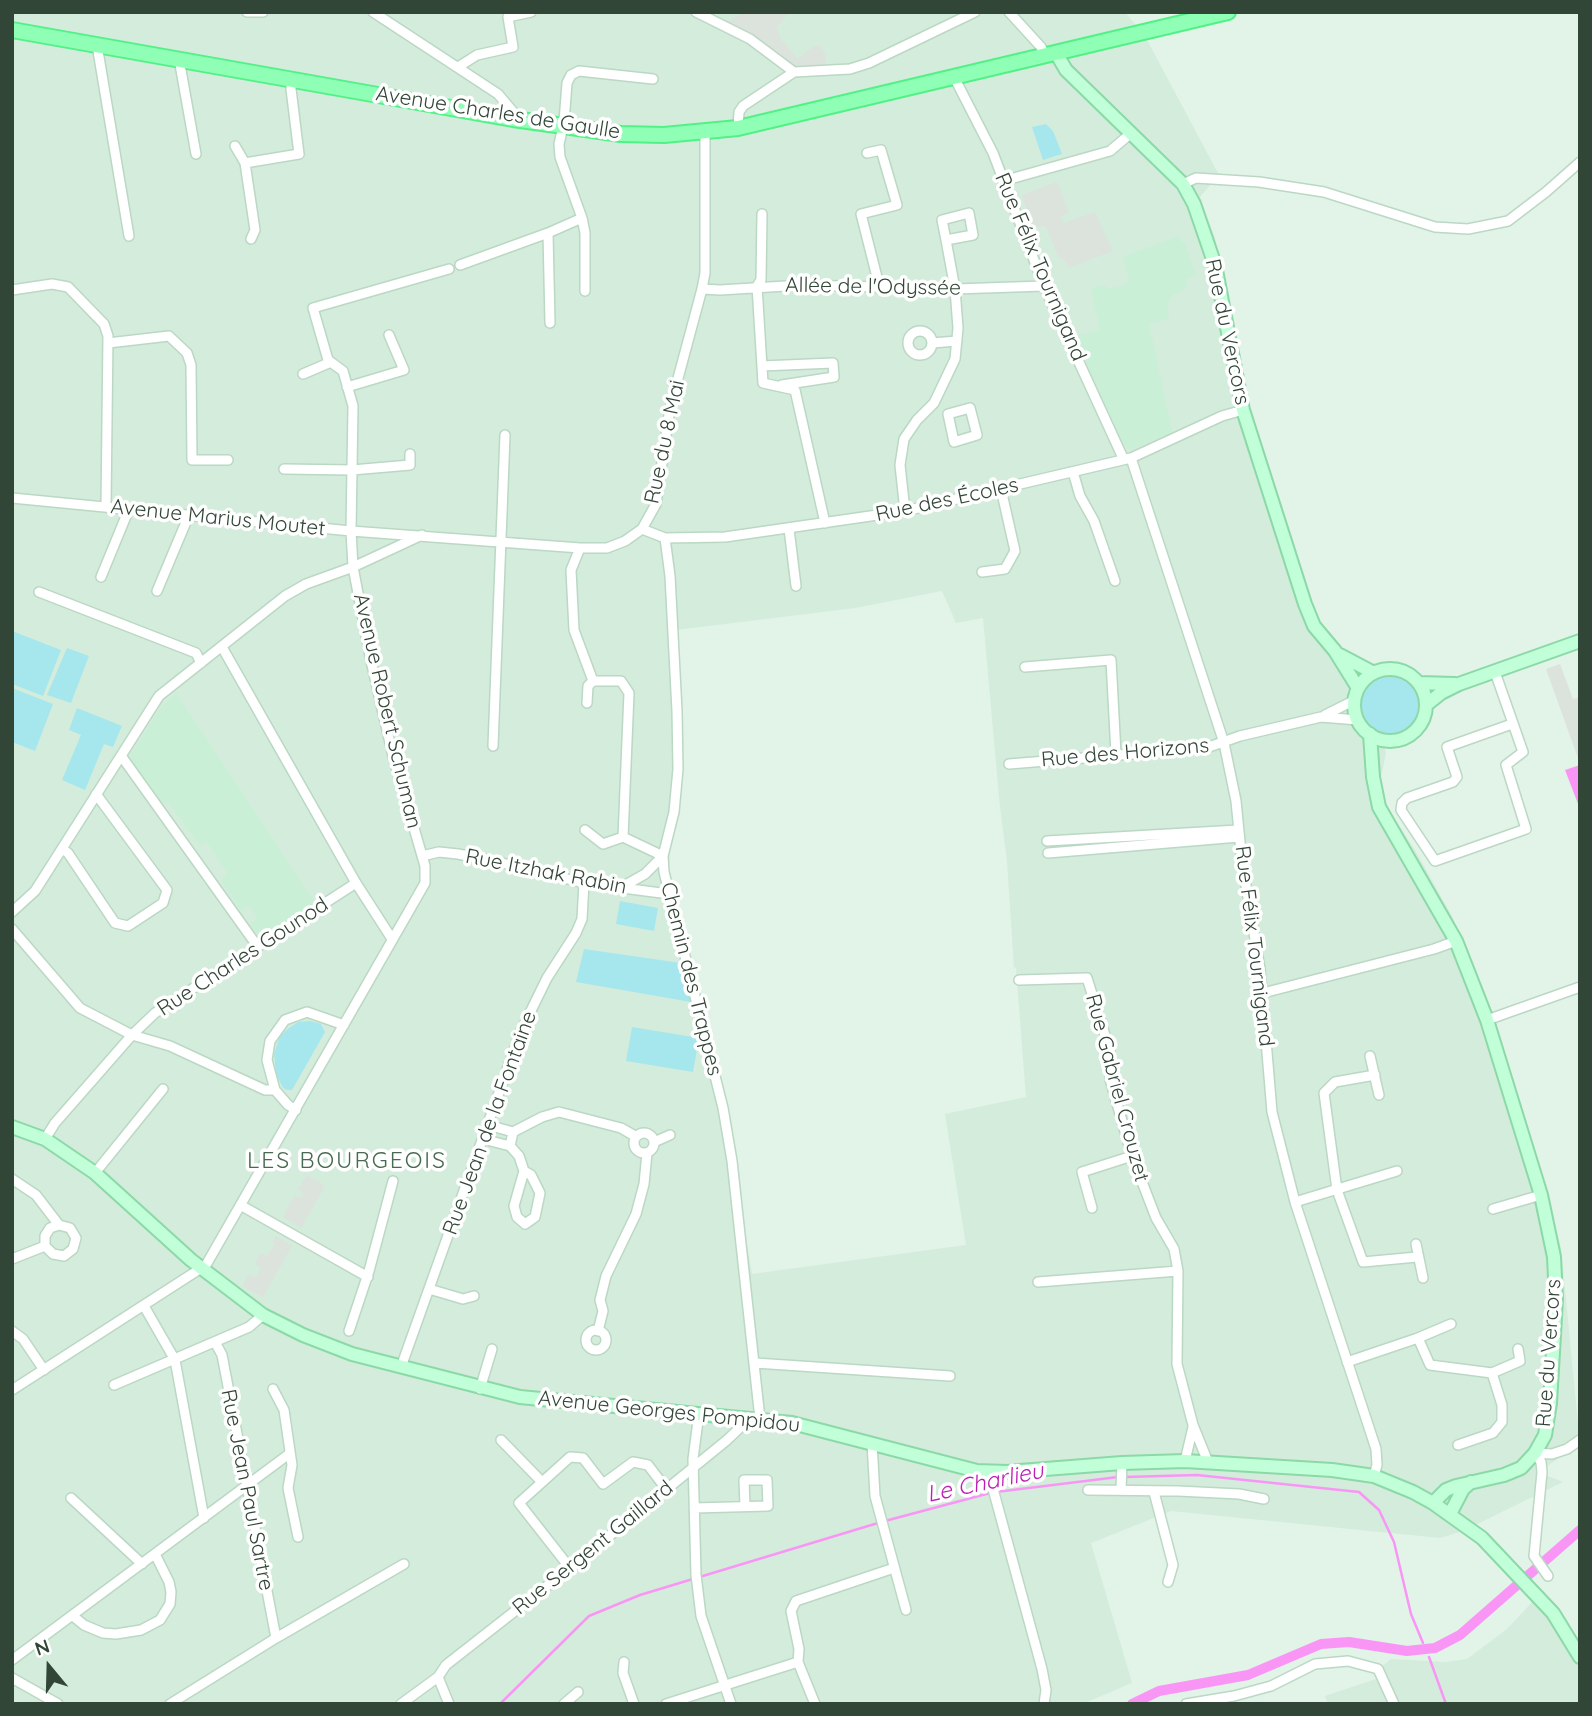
<!DOCTYPE html>
<meta charset="utf-8">
<style>
body{margin:0}
#map{position:relative;width:1592px;height:1716px;overflow:hidden;background:#e2f3e8;font-family:Quicksand,sans-serif}
canvas{display:block}
.frame{position:absolute;inset:0;border:14px solid #324637;pointer-events:none}
.north{position:absolute;left:14px;top:1632px;width:70px;height:70px;-webkit-text-stroke:5px #fff;paint-order:stroke;rotate:341deg;font-size:19px;font-weight:700;line-height:28px;text-align:center;color:#324637}
.north::after{content:'';display:block;margin:auto;width:24px;height:32px;background:#324637;clip-path:polygon(50% 0,100% 100%,50% 72%,0 100%)}
</style>
<div id="map">
<canvas width="1592" height="1716"></canvas>
<div class="frame"></div>
<div class="north">N</div>
</div>
<script>
const context = document.querySelector('canvas').getContext('2d');
context.lineJoin = 'round';
function paint(path, color) { context.fillStyle = color; context.fill(path, 'evenodd'); }
const toPath = rows => new Path2D(rows.map(r => 'M' + r).join(''));
function strokePath(path, color, width, dash) { context.strokeStyle = color; context.lineWidth = width; context.lineCap = dash ? 'butt' : 'round'; context.setLineDash(dash || []); context.stroke(path); }
function drawText(font, color, halo, rows, align = 'center') {
  context.font = font + ' Quicksand,sans-serif'; context.lineWidth = 7; context.setLineDash([]); context.textBaseline = 'middle'; context.strokeStyle = halo; context.fillStyle = color; for (const [text, x, y, turn = 0] of rows) {
    context.save(); context.translate(x, y); context.rotate((+turn || 0) * Math.PI / 180); context.textAlign = isNaN(turn) ? turn : align; if (halo) context.strokeText(text, 0, 0); context.fillText(text, 0, 0); context.restore();
  }
}
const residential = toPath([
 [12,12,1125,12,1146,38,1219,175,1200,197,1215,238,1228,296,1249,407,1304,578,1304,586,1323,626,1368,699,1386,753,1380,782,1384,802,1392,819,1396,821,1415,850,1452,916,1494,1028,1526,1123,1561,1248,1580,1444,1547,1466,1545,1475,1563,1482,1463,1531,1440,1538,1171,1511,1091,1543,1132,1683,1082,1704,12,1704],
 [942,591,956,623,983,618,1000,807,1007,861,1014,967,1016,968,1026,1097,945,1114,966,1245,752,1274,723,1108,665,872,669,868,670,851,683,776,683,727,676,630,855,608],
 [1538,1596,1580,1660,1580,1704,1328,1704,1325,1696,1376,1679,1378,1669,1391,1659,1446,1662,1467,1659,1507,1629]
]);
const education = toPath([
 [1179,236,1181,242,1184,242,1196,275,1185,279,1188,287,1172,295,1167,305,1169,319,1149,323,1172,432,1132,449,1124,446,1074,336,1100,330,1091,288,1105,285,1108,289,1125,285,1130,281,1123,257],
 [176,693,316,904,263,937,258,935,250,924,258,918,249,905,241,910,221,880,228,874,206,841,200,845,168,802,161,805,128,759,160,709]
]);
const green = toPath([
 [1046,124,1053,131,1062,154,1043,160,1032,127],
 [12,631,61,650,43,696,12,684],
 [67,648,89,656,71,703,47,695],
 '1361 705a29 29 0 1 1 58 0a29 29 0 1 1-58 0Z',
 [12,688,53,704,35,751,12,742],
 [77,708,122,726,113,747,104,744,85,790,62,780,81,735,69,730],
 [620,901,658,908,654,931,616,924],
 [584,949,681,963,691,1002,576,982],
 [310,1021,321,1024,325,1032,292,1090,287,1090,283,1088,276,1074,274,1054,280,1036,289,1028,298,1022],
 [632,1027,699,1038,693,1072,626,1061]
]);
const parking = toPath([
 [744,12,789,12,777,27,781,40,798,59,814,46,819,45,825,53,826,64,797,68,727,22],
 [1057,182,1069,212,1061,217,1063,223,1095,212,1113,251,1069,268,1066,262,1058,256,1046,226,1033,228,1022,195],
 [1560,664,1573,699,1580,697,1579,761,1546,669],
 [307,1175,325,1186,301,1228,283,1217,295,1195,302,1198,303,1193,298,1190],
 [276,1236,292,1246,263,1297,242,1286,249,1274,256,1277,261,1268,255,1263,261,1253,267,1256,275,1244,272,1242]
]);
const water = toPath([
 [1580,765,1580,809,1565,770]
]);
const stream = toPath([
 [1125,1477,1197,1475,1359,1492,1379,1510,1394,1542,1411,1614,1423,1643],
 [996,1492,1118,1477],
 [885,1521,990,1493],
 [1429,1657,1446,1704],
 [500,1704,589,1616,640,1595,878,1523]
]);
const canal = toPath([
 [1132,1704,1159,1691,1248,1675,1321,1644,1349,1642,1407,1651,1435,1648,1460,1635,1580,1530]
]);
const street = toPath([
 [247,12,263,12],
 [373,12,498,94,514,113,513,119],
 [696,12,750,39,794,72],
 [1009,12,1041,47,1045,55],
 [97,45,129,236],
 [179,59,196,154],
 [458,67,477,55,513,47,508,17,531,12],
 [954,77,993,153,1044,286,1123,458],
 [738,128,739,112,743,106,794,72,850,69,869,63,975,12],
 [235,146,245,163,255,230,251,239],
 [867,153,881,150,897,205,861,214,880,289],
 [245,163,299,154,291,89,291,79],
 [1003,181,1110,151,1130,134],
 [1183,184,1196,178,1259,182,1324,192,1435,227,1468,229,1508,221,1546,192,1580,162],
 [762,214,761,280,757,286,763,383,795,390,825,523],
 [582,218,585,233,585,291],
 [548,233,550,323],
 [460,265,548,233,582,218,560,157,559,144,564,122,567,83,571,75,579,71,653,79],
 [702,289,720,290,802,285,955,289,1044,286],
 [12,290,52,284,68,287,104,324,108,336,106,506],
 '908 343a12 12 0 1 1 24 0a12 12 0 1 1-24 0Z',
 [108,343,169,336,187,353,191,365,192,460,228,460],
 [932,343,957,341],
 [762,366,833,363,834,377,782,385],
 [303,374,331,362],
 [347,387,404,370,389,335],
 [970,408,977,435,954,442,948,414,970,408],
 [1131,458,1224,743,1236,801,1242,862,1260,969,1272,1112,1295,1202,1376,1449,1377,1465,1374,1476],
 [284,469,352,470,410,465,410,454],
 [1073,472,1080,496,1094,521,1115,581],
 [12,498,351,531,580,548,607,548,625,541,642,529,656,504,670,408,702,289,705,273,705,133],
 [905,511,900,465,904,439,917,420,934,403,955,359,958,328,955,289,946,240,942,220,969,213,973,235,946,240],
 [642,529,665,538,725,537,905,511,1131,458,1222,416,1243,410],
 [789,529,796,586],
 [665,538,670,576,677,711,678,769,674,812,663,856,664,872,723,1108,732,1161,760,1419],
 [580,548,571,570,574,630,593,681,621,681,629,693,623,837],
 [982,572,1005,569,1015,551,1001,489],
 [101,577,129,509],
 [157,591,189,515],
 [39,592,196,653,201,663],
 [222,647,356,883,392,939],
 [1025,667,1111,660,1116,754],
 [1495,672,1523,752,1506,765,1526,829,1435,861,1401,810,1402,803,1407,798,1453,782,1457,777,1447,747,1512,724],
 [587,703,588,686,593,681],
 [1325,715,1355,700],
 [493,746,505,435],
 [122,757,258,947],
 [1009,764,1206,748,1240,736,1321,717,1358,720],
 [585,830,603,844,623,837],
 [1047,841,1238,830],
 [62,849,68,853,115,923,128,926,163,903,167,890,96,794],
 [1048,853,1239,837],
 [422,856,439,852,458,854,502,863,584,883,669,894],
 [622,887,645,874,663,856,623,837],
 [12,912,35,891,159,696,285,596,306,584,353,567,422,535],
 [12,929,80,1008,132,1035,170,1046,265,1090,275,1090],
 [1019,980,1087,978,1110,1051,1110,1079,1132,1156,1156,1218,1174,1249,1178,1271,1177,1364,1193,1425,1208,1462],
 [1263,993,1434,949,1456,941],
 [1487,1020,1580,987],
 [1370,1056,1379,1095],
 [1375,1075,1335,1082,1324,1093,1337,1190,1363,1262,1417,1257],
 [296,1110,288,1105,275,1090,267,1060,270,1041,285,1020,307,1012,344,1025],
 [513,1132,542,1117,559,1112,621,1128,635,1136],
 '634 1143a10 10 0 1 1 20 0a10 10 0 1 1-20 0Z',
 [45,1139,55,1123,132,1035,155,1013,356,883],
 [483,1139,510,1146,513,1132,488,1125],
 [654,1142,670,1135],
 [510,1146,519,1156,524,1171,514,1206,517,1217,525,1224,535,1217,540,1193,531,1175,524,1171],
 [95,1173,163,1089],
 [12,1179,36,1195,59,1225,70,1228,76,1238,73,1249,64,1256,53,1254,45,1246,45,1236,50,1228,59,1225],
 [1295,1202,1397,1171],
 [242,1206,368,1277],
 [1092,1208,1082,1172,1132,1156],
 [1493,1209,1541,1195],
 [1416,1244,1423,1278],
 [12,1259,45,1246],
 [1038,1282,1178,1271],
 [429,1289,463,1299,474,1296],
 [144,1306,175,1360,204,1518],
 '586 1340a10 10 0 1 1 20 0a10 10 0 1 1-20 0Z',
 [12,1331,23,1339,44,1370],
 [349,1331,369,1271,393,1181],
 [598,1331,603,1311,600,1300,606,1276,636,1214,644,1184,647,1153],
 [1418,1338,1430,1365,1492,1373],
 [215,1342,222,1355,276,1638],
 [1347,1362,1418,1338,1451,1324],
 [755,1363,950,1376],
 [401,1367,521,1031,547,978,576,933,582,919,584,883],
 [1492,1373,1520,1361,1518,1349],
 [114,1385,249,1327,263,1315],
 [273,1389,284,1410,292,1465,288,1488,298,1537],
 [480,1389,492,1349],
 [12,1390,206,1265,425,883,425,866,393,756,371,661,353,567,351,531,353,406,343,371,328,360,313,308,449,269],
 [699,1413,693,1459,696,1575,701,1616,731,1704],
 [501,1440,542,1482],
 [872,1443,875,1496,906,1610],
 [1458,1445,1493,1433,1502,1422,1502,1405,1492,1373],
 [1535,1453,1541,1462,1542,1472,1534,1556,1548,1576],
 [1535,1453,1552,1454,1567,1449,1580,1440],
 [1185,1461,1193,1427],
 [993,1472,993,1489,1042,1669,1046,1690,1044,1704],
 [1121,1489,1122,1463],
 [1088,1490,1178,1491,1239,1494,1264,1499],
 [1154,1492,1173,1565,1168,1582],
 [71,1498,142,1564],
 [694,1508,768,1506,767,1480,744,1480,745,1506],
 [570,1568,519,1503,570,1457,583,1458,603,1484,633,1462,648,1465,667,1490],
 [73,1616,84,1625,103,1633,116,1634,141,1630,160,1620,170,1604,171,1592,169,1582,155,1554],
 [12,1660,289,1454],
 [624,1662,623,1673,634,1704],
 [438,1677,449,1704],
 [12,1678,58,1704],
 [170,1704,276,1638,404,1564],
 [401,1704,438,1677,446,1665,570,1568,727,1440,745,1423,746,1417],
 [564,1704,578,1692],
 [666,1704,798,1662],
 [815,1704,798,1662,799,1649,791,1611,796,1601,894,1568],
 [1186,1704,1234,1696,1271,1686,1315,1664,1348,1661,1378,1669,1394,1704]
]);
const secondary = toPath([
 [1056,53,1066,70,1183,184,1194,204,1215,265,1243,410,1305,604,1314,626,1335,651,1358,688],
 [1340,655,1374,673],
 '1354 705a36 36 0 1 1 72 0a36 36 0 1 1-72 0Z',
 [1419,683,1455,684],
 [1426,705,1441,693,1459,684,1580,641],
 [1370,734,1373,777,1379,807,1456,941,1487,1020,1541,1195,1554,1257,1556,1299,1554,1335,1550,1403,1545,1435,1535,1453,1521,1468,1504,1475,1456,1486,1446,1490,1433,1503],
 [12,1127,45,1139,95,1173,191,1260,263,1315,303,1335,352,1354,520,1397,792,1423,977,1471,1007,1472,1122,1463,1185,1461,1332,1470,1374,1476,1413,1492,1433,1503,1482,1538,1553,1613,1580,1657],
 [1450,1514,1463,1489,1471,1482]
]);
const primary = toPath([
 [12,30,513,119,621,134,664,135,738,128,1228,12]
]);
const streetNames = [
 ["Avenue Charles de Gaulle",498,113,9],
 ["Rue Félix Tournigand",1040,267,67],
 ["Allée de l'Odyssée",873,287,1],
 ["Rue du Vercors",1227,332,78],
 ["Rue du 8 Mai",665,442,-78],
 ["Rue des Écoles",947,500,-12],
 ["Avenue Marius Moutet",218,518,6],
 ["Avenue Robert Schuman",387,711,77],
 ["Rue des Horizons",1125,753,-5],
 ["Rue Itzhak Rabin",546,872,11],
 ["Rue Félix Tournigand",1254,946,83],
 ["Rue Charles Gounod",243,957,-33],
 ["Chemin des Trappes",691,979,76],
 ["Rue Gabriel Crouzet",1117,1088,75],
 ["Rue Jean de la Fontaine",490,1123,-70],
 ["Rue du Vercors",1549,1353,-86],
 ["Avenue Georges Pompidou",669,1412,6],
 ["Rue Jean Paul Sartre",247,1490,79],
 ["Rue Sergent Gaillard",593,1548,-39]
];
const neighbourhoodNames = [
 ["LES BOURGEOIS",347,1161]
];
const waterNames = [
 ["Le Charlieu",985,1483,-12]
];
paint(residential, '#d4ecdb');
paint(education, '#caefd7');
paint(green, '#a6e7ed');
paint(parking, '#dce3dd');
paint(water, '#f996f5');
strokePath(stream, '#f996f5', 2.5);
strokePath(canal, '#f996f5', 10);
strokePath(street, '#bbd8c4', 12);
strokePath(secondary, '#8cd9a8', 16);
strokePath(primary, '#52f187', 18);
strokePath(street, '#fff', 9);
strokePath(secondary, '#c1ffd9', 12);
strokePath(primary, '#90ffb6', 14);
drawText('21px', '#324637', '#fff', streetNames);
context.letterSpacing = '2px';
drawText('23px', '#486a50', '#fff', neighbourhoodNames);
context.letterSpacing = '0px';
drawText('italic 23px', '#bd1fb5', '#fff', waterNames);
</script>
